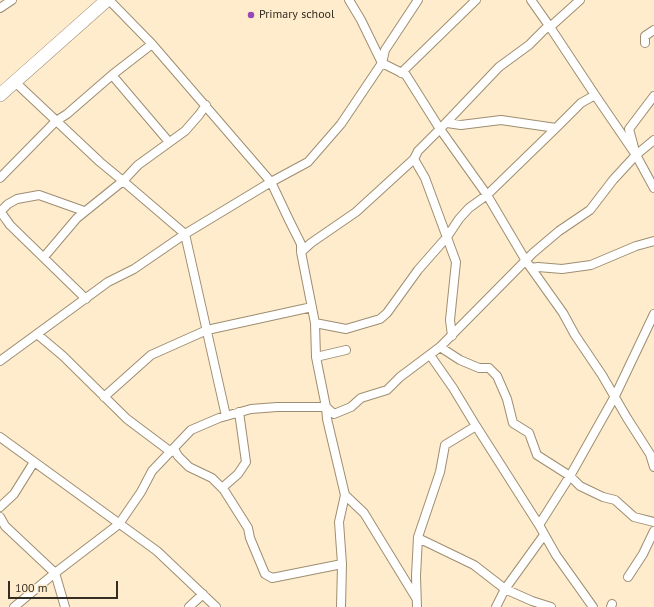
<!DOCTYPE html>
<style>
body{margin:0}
#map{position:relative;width:654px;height:607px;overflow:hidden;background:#ffeccd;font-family:"PT Sans",sans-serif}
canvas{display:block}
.scale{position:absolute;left:8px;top:581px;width:110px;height:18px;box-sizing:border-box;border:2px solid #342d21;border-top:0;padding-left:5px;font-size:12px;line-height:14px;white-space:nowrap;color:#342d21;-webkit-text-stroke:3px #ffeccd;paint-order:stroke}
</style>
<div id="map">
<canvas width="654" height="607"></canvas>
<div class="scale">100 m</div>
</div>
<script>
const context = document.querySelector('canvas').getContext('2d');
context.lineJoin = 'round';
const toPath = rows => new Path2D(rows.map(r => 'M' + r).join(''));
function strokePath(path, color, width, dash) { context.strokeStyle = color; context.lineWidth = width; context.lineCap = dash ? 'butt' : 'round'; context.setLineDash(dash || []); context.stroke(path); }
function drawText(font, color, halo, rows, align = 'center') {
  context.font = font + ' "PT Sans",sans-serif'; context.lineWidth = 4; context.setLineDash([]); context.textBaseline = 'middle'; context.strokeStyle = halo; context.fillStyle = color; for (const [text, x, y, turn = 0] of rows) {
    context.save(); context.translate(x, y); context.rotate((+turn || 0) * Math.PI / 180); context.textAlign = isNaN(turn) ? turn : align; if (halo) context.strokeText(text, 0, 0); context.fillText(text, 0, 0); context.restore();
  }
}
const street = toPath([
 [109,0,152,44,271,182,289,220,301,244,301,252,315,323,316,357,326,407,327,419,345,495,339,522,342,564,341,607],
 [349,0,361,20,382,63,406,75,440,129,418,151,414,159,425,178,456,262,450,320,452,336],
 [531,0,550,27,595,95],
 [580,0,550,27,545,29,529,45,499,67,440,129,487,195,526,261,563,313,575,335,602,375,627,418,650,454,654,467],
 [0,8,12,0],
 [645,43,645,36,654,30],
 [401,73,476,0],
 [112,75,169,142],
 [15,82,100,162,123,181,138,165,185,131,199,115,206,105],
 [447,123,461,125,501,120,556,128,581,103,595,95,636,155,654,140],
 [636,155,654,188],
 [0,178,56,121,67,114,112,75,152,44],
 [0,211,10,225,86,299],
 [0,212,8,204,17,199,39,195,84,211],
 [301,252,311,243,356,212,414,159],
 [44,257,77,218,123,181,185,234,226,416],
 [531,268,538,267,562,269,591,265,636,246,654,241],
 [315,323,346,329,380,319,387,313,418,270,447,237,459,219,469,208,487,195,556,128],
 [37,334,63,356,127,419,171,452],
 [440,347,460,360,479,368,489,368,497,376,507,399,513,423,529,433,537,455,570,476,580,486,603,497,615,500,634,517,654,522],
 [316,357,346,350],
 [0,361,108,282,134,269,185,234,271,182,308,162,341,124,382,63,385,50,418,0],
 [104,397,151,355,207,330,312,307],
 [476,426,539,525,556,555,593,607],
 [0,437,157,551,216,607],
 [174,449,178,456,189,467,212,478,224,490,248,528,250,538,265,574,272,578,342,564],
 [222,488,238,474,246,462,239,412],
 [345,495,364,513,416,598],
 [0,507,14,494,34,462],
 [0,517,5,526,55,573,65,607],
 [539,525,570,476,615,396,654,314],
 [418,538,474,565,505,589,532,601,551,607],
 [628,577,643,554,654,531],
 [14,607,55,573,119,524,141,492,152,471,191,430,219,418,251,409,277,407,326,407,334,414,351,407,361,398,387,390,400,377,440,347,533,253,559,231,590,210,613,180,636,155,629,129,654,96],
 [189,607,203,594],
 [417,607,416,576,418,537,440,472,445,445,476,426,453,388,430,355],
 [496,607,505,589,544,535],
 [611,607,612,604]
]);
const primary = toPath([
 [0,95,107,0]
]);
const markers = [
 [251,15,4,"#9648b9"]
];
const poiNames = [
 ["Primary school",259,15]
];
strokePath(street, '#9e8e71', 10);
strokePath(primary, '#9e8e71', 14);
strokePath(street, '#fff', 8);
strokePath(primary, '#fff', 13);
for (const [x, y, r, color] of markers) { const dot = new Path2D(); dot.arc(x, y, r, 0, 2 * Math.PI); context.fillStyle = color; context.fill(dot); strokePath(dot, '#ffeccd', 1.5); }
drawText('12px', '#342d21', '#ffeccd', poiNames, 'left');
</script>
